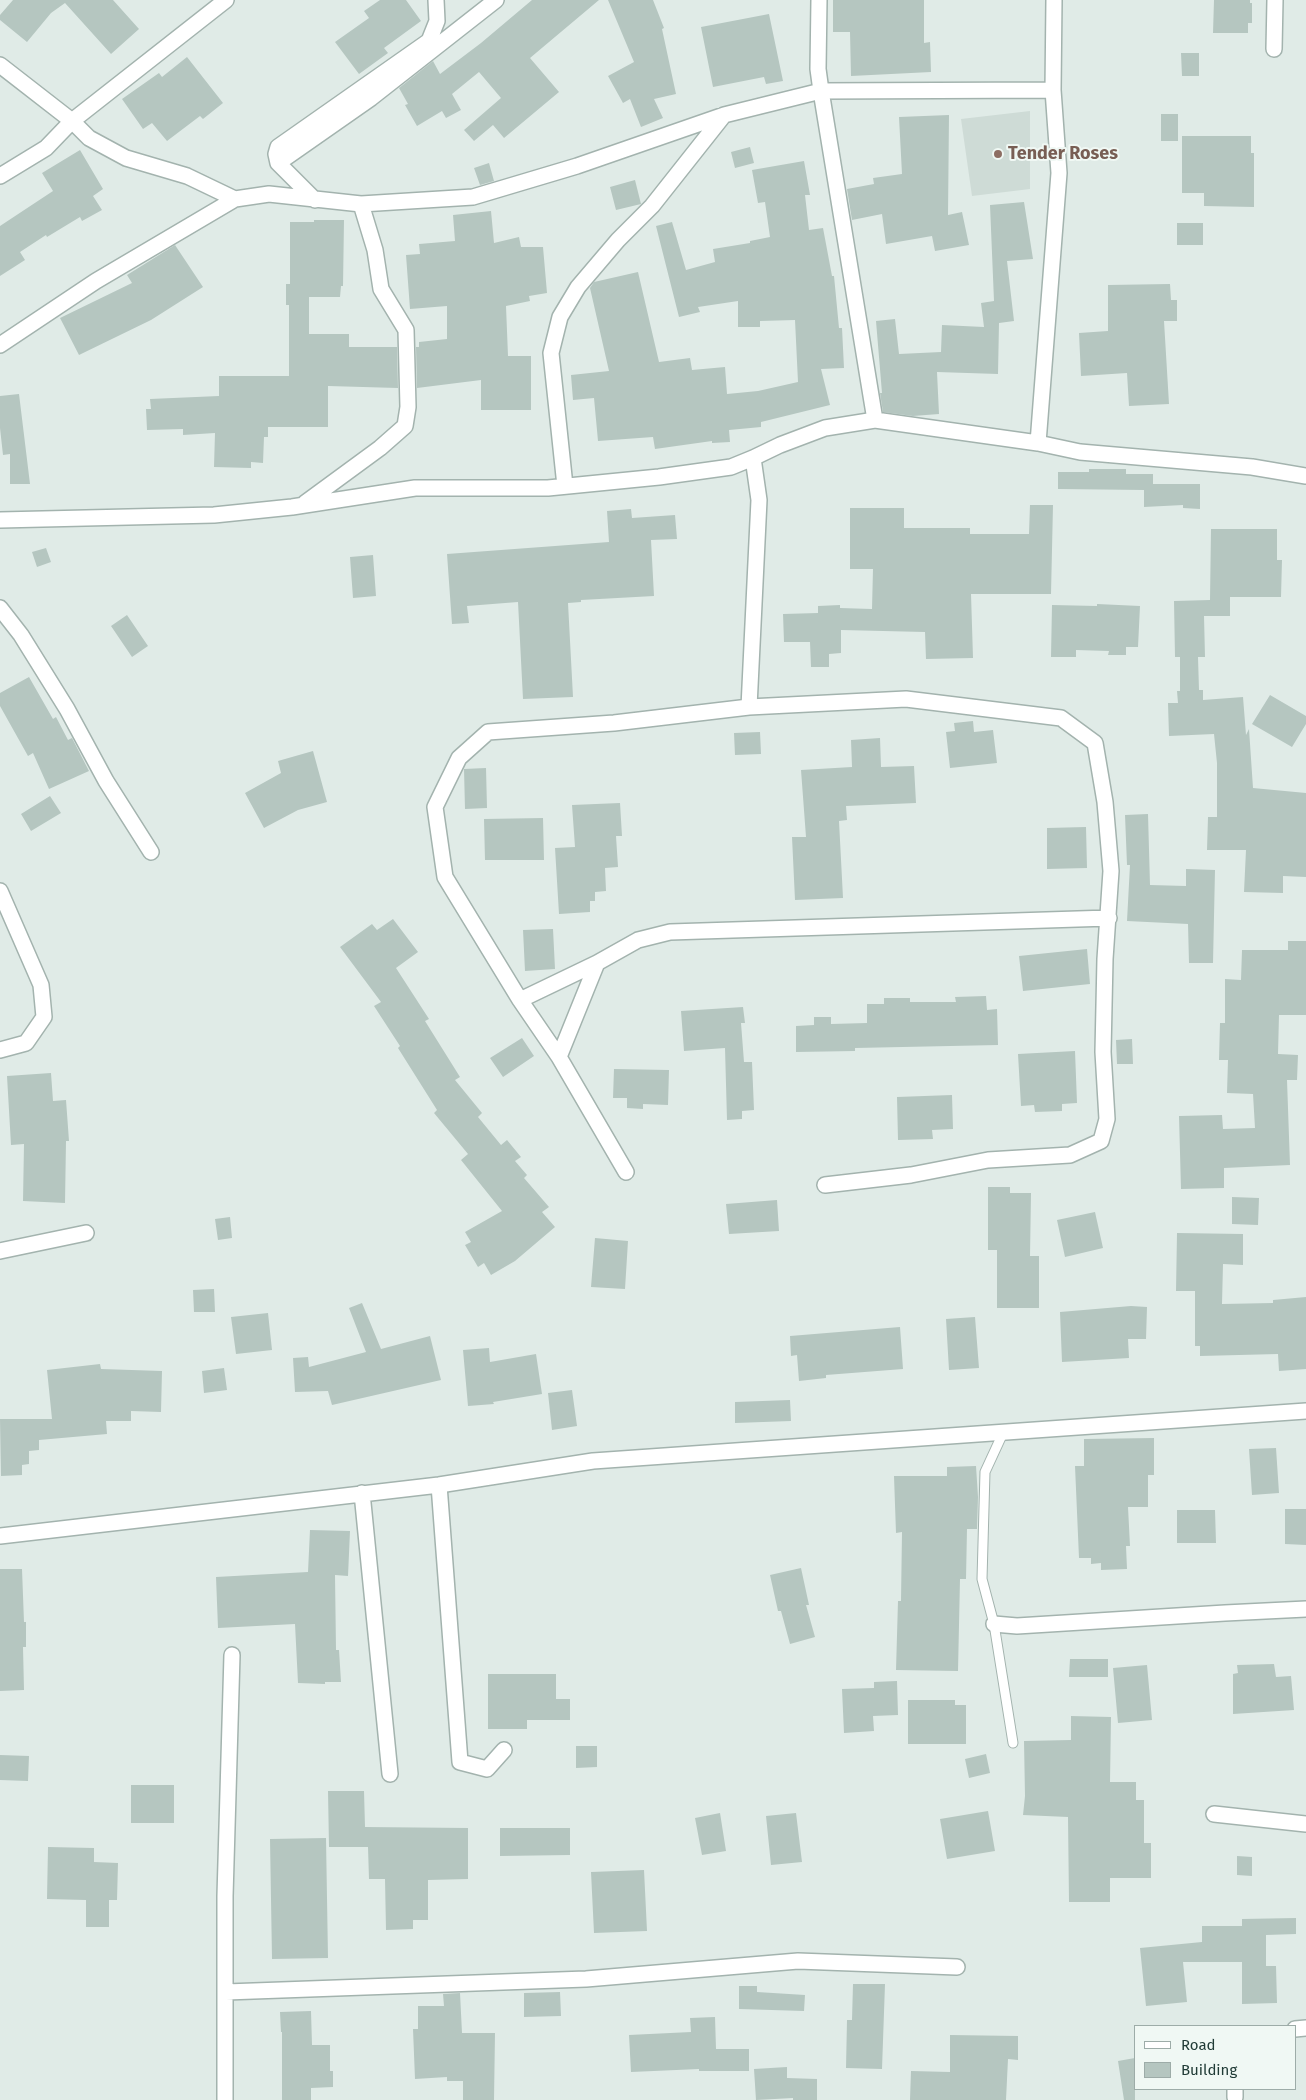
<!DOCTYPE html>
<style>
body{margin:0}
#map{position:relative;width:1306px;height:2100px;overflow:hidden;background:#e0ebe7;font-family:"Fira Sans",sans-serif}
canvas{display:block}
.legend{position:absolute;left:1134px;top:2025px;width:162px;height:65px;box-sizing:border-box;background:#f0f8f4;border:1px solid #9daca8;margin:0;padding:6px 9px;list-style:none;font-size:15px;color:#203b36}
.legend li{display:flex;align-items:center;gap:10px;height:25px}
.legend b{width:25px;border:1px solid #9daca8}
</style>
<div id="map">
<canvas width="1306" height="2100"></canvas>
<ul class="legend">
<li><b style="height:6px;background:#fff"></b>Road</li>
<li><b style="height:14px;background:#b5c6c0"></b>Building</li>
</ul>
</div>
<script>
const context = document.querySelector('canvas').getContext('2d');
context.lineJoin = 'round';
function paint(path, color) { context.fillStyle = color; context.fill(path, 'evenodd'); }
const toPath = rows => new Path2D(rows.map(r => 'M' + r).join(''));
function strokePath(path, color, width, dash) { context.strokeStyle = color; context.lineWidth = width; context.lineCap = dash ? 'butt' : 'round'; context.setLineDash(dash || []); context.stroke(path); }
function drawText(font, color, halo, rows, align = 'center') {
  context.font = font + ' "Fira Sans",sans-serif'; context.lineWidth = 4; context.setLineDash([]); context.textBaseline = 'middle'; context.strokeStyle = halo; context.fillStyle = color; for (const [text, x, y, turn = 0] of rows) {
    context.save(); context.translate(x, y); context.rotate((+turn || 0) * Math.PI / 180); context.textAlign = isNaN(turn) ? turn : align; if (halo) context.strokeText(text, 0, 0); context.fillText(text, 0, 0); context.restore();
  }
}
const built = toPath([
 [1030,111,1030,189,972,196,961,119]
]);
const building = toPath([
 [13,0,113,0,139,29,111,54,65,3,51,13,27,42,0,20,0,15],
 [380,0,406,0,421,21,384,48,388,53,359,74,335,42,369,18,364,11],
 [532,0,599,0,530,58,559,92,504,138,493,125,474,141,464,130,501,98,479,72,452,94,461,110,446,118,442,111,417,126,405,105,408,104,399,88,433,61,440,74,481,43],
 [608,0,653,0,664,28,662,29,676,94,654,99,663,118,641,127,630,99,623,103,608,76,634,62],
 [833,0,924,0,924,43,930,42,931,72,851,76,850,32,833,32],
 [1214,0,1250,0,1250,3,1252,3,1252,23,1248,23,1248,33,1213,33],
 [769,14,783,81,766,84,764,77,713,87,701,27],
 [1181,53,1199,53,1199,76,1182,76],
 [187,57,223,103,203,119,200,116,167,141,152,123,143,129,122,99,159,73,162,77],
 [1161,114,1178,114,1178,141,1161,141],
 [949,115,948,215,962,212,969,245,935,251,932,236,886,244,882,214,852,220,847,189,874,184,873,178,902,174,899,117],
 [1182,136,1251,136,1251,153,1254,153,1254,207,1204,206,1204,193,1182,193],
 [750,147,754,163,735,168,731,152],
 [80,150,103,189,93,196,102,210,82,221,80,217,47,237,46,235,20,252,25,260,0,276,0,226,53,191,42,173],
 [804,161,810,195,805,195,809,230,823,228,832,276,834,276,839,328,842,328,844,368,821,369,830,405,761,422,761,427,729,430,730,442,712,443,712,441,655,449,653,437,598,441,594,398,573,400,571,375,609,371,590,288,594,282,638,272,659,362,690,358,692,370,725,367,727,394,758,391,798,382,795,320,760,321,760,327,738,327,738,301,698,307,700,312,679,317,656,226,672,222,686,270,715,262,713,249,750,243,750,241,770,237,765,202,758,203,752,170],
 [489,163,494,181,480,185,474,168],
 [635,180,641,204,616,210,610,187],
 [1024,202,1033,259,1007,261,1014,321,999,323,998,374,937,372,939,414,913,416,883,412,880,393,882,393,876,321,895,319,899,354,941,352,942,325,984,327,981,303,994,301,990,205],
 [491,211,494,243,519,237,521,247,543,247,547,293,529,296,530,301,506,306,508,356,531,356,531,410,481,410,481,380,417,388,416,347,419,347,419,342,447,339,447,306,410,309,406,255,420,254,419,244,455,241,453,215],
 [314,220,344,220,343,286,341,286,340,297,309,297,309,334,349,334,349,347,397,347,398,388,328,386,328,427,268,427,268,437,264,437,263,463,251,462,251,468,214,467,215,433,183,435,183,429,147,430,146,409,151,409,150,399,219,396,219,376,289,376,289,305,286,305,286,284,290,284,290,222,314,222],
 [1177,223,1203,223,1203,245,1177,245],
 [175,245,203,287,151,320,79,355,60,318,132,283,127,275],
 [1170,284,1171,300,1177,300,1177,321,1164,321,1169,404,1129,406,1127,373,1081,376,1079,333,1108,331,1108,285],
 [19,394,30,484,10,484,10,454,3,455,0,428,0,396],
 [1089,469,1126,469,1126,474,1153,474,1153,484,1200,484,1200,509,1183,508,1183,505,1144,507,1144,490,1058,489,1058,472,1089,472],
 [1030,505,1053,505,1051,594,971,594,973,658,926,659,925,632,841,630,841,653,829,654,829,667,811,667,810,642,784,642,783,614,818,613,818,606,840,605,840,608,872,609,873,569,850,569,850,508,904,508,904,528,970,528,970,534,1029,534],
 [631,509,632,518,675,515,677,539,651,540,654,596,581,600,581,602,568,603,573,697,523,699,518,602,467,606,469,623,452,624,447,554,609,542,607,511],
 [1211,529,1277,529,1277,560,1282,560,1281,597,1230,597,1230,616,1204,616,1205,657,1198,657,1199,690,1203,690,1203,700,1243,697,1246,735,1249,729,1253,788,1306,793,1306,877,1283,876,1283,893,1244,892,1246,850,1207,850,1208,817,1217,817,1217,763,1214,734,1169,736,1168,703,1178,703,1177,691,1180,691,1180,657,1175,657,1174,601,1210,600],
 [46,548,51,562,37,567,32,552],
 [373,555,376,596,353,598,350,557],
 [1097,604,1140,606,1138,647,1126,647,1126,655,1108,655,1109,651,1076,650,1076,657,1051,657,1052,605,1097,606],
 [127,615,148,646,132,657,111,626],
 [29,677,53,719,56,717,68,740,72,738,89,771,49,789,33,753,28,756,0,706,0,693],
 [1270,695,1306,716,1306,724,1292,747,1252,724],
 [973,721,974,732,993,730,997,763,950,768,946,732,955,731,954,723],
 [760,732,761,754,735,755,734,733],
 [880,738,881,767,914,766,916,803,846,806,847,820,839,821,843,898,795,900,792,837,806,837,801,770,852,767,851,740],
 [313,751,327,802,298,810,264,828,245,793,281,773,278,761],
 [486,768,487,808,465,809,464,769],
 [50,796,61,813,31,831,21,814],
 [620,803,622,836,616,836,618,867,605,868,606,891,595,892,595,901,590,901,590,912,559,914,555,848,575,847,572,805],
 [1148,814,1150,885,1186,886,1186,869,1215,870,1213,963,1189,963,1188,924,1127,921,1130,865,1127,865,1125,815],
 [543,818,544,860,485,860,484,819],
 [1086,827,1087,868,1047,869,1047,828],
 [393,919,418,952,396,968,429,1019,425,1021,460,1077,455,1080,482,1113,478,1117,501,1145,507,1140,521,1157,515,1161,527,1175,524,1178,549,1207,542,1212,555,1227,515,1261,491,1275,484,1263,478,1267,465,1245,471,1242,465,1232,502,1211,461,1160,468,1154,434,1113,437,1110,398,1048,400,1046,374,1006,381,1002,340,947,372,924,377,930],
 [553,929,555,969,525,971,523,930],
 [1288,941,1306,941,1306,1015,1279,1015,1278,1054,1298,1055,1297,1080,1287,1080,1290,1165,1224,1168,1224,1188,1181,1189,1179,1116,1222,1115,1223,1129,1255,1128,1253,1094,1227,1093,1228,1060,1219,1060,1220,1023,1225,1023,1225,979,1241,980,1242,950,1288,950],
 [1087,949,1090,984,1023,991,1019,956],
 [986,996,987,1010,997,1009,998,1045,855,1048,855,1051,796,1052,796,1026,814,1025,814,1017,831,1017,831,1024,867,1023,867,1004,884,1004,884,998,910,998,910,1002,956,1002,955,997],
 [743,1007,745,1023,741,1023,744,1062,752,1062,754,1110,742,1111,742,1119,727,1120,725,1048,684,1051,681,1011],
 [522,1038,534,1056,503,1077,490,1058],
 [1132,1039,1133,1064,1117,1064,1116,1040],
 [1075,1051,1077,1103,1062,1104,1062,1111,1035,1112,1034,1105,1021,1106,1018,1054],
 [614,1069,669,1070,668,1105,643,1104,643,1109,627,1108,627,1098,613,1098],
 [51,1073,53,1101,66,1100,69,1141,66,1141,65,1203,23,1201,24,1144,11,1145,7,1076],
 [952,1095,953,1129,932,1130,933,1139,898,1140,897,1097],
 [988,1187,1010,1187,1010,1193,1031,1193,1030,1256,1039,1256,1039,1308,997,1308,997,1250,988,1250],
 [1232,1197,1259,1198,1258,1225,1232,1224],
 [777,1200,779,1231,729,1234,726,1204],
 [1095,1212,1103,1248,1065,1257,1057,1220],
 [230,1217,232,1238,218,1240,215,1219],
 [1177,1233,1243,1234,1243,1265,1223,1264,1222,1304,1273,1303,1273,1300,1306,1297,1306,1369,1279,1371,1278,1354,1200,1356,1200,1346,1195,1346,1195,1291,1176,1291],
 [595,1238,628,1241,625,1289,591,1287],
 [214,1289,215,1312,194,1312,193,1290],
 [362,1303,381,1349,430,1336,441,1380,332,1405,328,1391,295,1392,293,1358,308,1357,309,1367,366,1352,349,1308],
 [1131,1306,1147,1307,1146,1339,1128,1339,1129,1358,1062,1362,1060,1312],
 [268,1313,272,1350,236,1354,231,1317],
 [975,1317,979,1368,949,1370,946,1319],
 [900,1327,903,1369,826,1375,826,1378,799,1381,797,1355,791,1356,790,1336],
 [489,1348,490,1362,536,1354,542,1394,493,1402,494,1404,468,1406,463,1350],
 [100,1364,101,1369,162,1371,161,1412,131,1411,131,1421,106,1421,107,1434,39,1440,39,1450,29,1451,29,1464,22,1465,22,1475,1,1476,0,1419,52,1419,47,1370],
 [224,1368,227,1390,204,1393,202,1371],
 [572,1390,577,1426,552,1430,548,1393],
 [790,1400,791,1421,735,1423,735,1402],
 [1154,1438,1154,1475,1148,1475,1148,1507,1128,1507,1130,1546,1126,1546,1127,1569,1101,1570,1101,1563,1091,1564,1091,1558,1079,1558,1075,1466,1084,1466,1084,1439],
 [1276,1448,1279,1493,1252,1495,1249,1449],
 [976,1466,978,1497,977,1529,967,1529,966,1579,960,1579,958,1671,896,1670,898,1601,901,1601,902,1532,896,1533,894,1476,947,1476,947,1467],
 [1285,1509,1306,1509,1306,1545,1285,1544],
 [1177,1510,1215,1510,1216,1543,1177,1543],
 [310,1530,350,1531,348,1576,335,1575,336,1650,339,1650,341,1682,325,1682,325,1684,298,1683,295,1624,218,1628,216,1577,308,1572],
 [801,1568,809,1605,806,1605,815,1637,790,1644,781,1611,778,1611,770,1575],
 [0,1569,22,1569,24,1622,26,1622,26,1647,23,1647,24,1690,0,1691],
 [1070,1659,1108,1659,1108,1677,1069,1677],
 [1274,1664,1276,1677,1291,1676,1294,1710,1233,1714,1233,1674,1238,1673,1237,1665],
 [1147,1665,1152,1720,1118,1723,1113,1668],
 [488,1674,556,1674,556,1699,570,1699,570,1720,527,1720,527,1729,488,1729],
 [897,1681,898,1715,873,1716,874,1731,844,1733,842,1689,874,1688,874,1682],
 [908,1700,955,1700,955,1705,966,1705,966,1744,908,1744],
 [1071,1716,1111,1717,1110,1782,1136,1782,1136,1800,1144,1800,1144,1843,1151,1843,1151,1878,1110,1878,1110,1902,1069,1902,1068,1817,1023,1815,1025,1796,1024,1741,1071,1740],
 [576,1746,597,1746,597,1767,576,1768],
 [986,1754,990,1773,969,1778,965,1759],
 [0,1755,29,1756,28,1781,0,1780],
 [131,1785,174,1785,174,1823,131,1823],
 [328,1791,364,1791,365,1827,468,1828,468,1879,428,1880,428,1920,413,1920,413,1929,386,1930,385,1879,369,1879,368,1847,329,1847],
 [988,1811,995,1851,947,1859,940,1819],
 [720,1813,726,1851,702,1855,695,1818],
 [796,1813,802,1862,771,1865,766,1816],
 [500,1828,570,1828,570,1855,500,1856],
 [326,1838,328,1958,272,1959,270,1839],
 [48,1847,94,1848,94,1862,118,1863,117,1900,109,1900,109,1927,86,1927,86,1900,47,1899],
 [1237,1856,1252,1857,1252,1876,1237,1875],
 [644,1870,647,1931,594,1933,591,1872],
 [1296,1918,1296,1934,1266,1935,1266,1966,1276,1966,1277,2003,1242,2004,1242,1962,1183,1962,1187,2002,1146,2006,1140,1948,1202,1942,1202,1926,1242,1926,1242,1919],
 [853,1984,885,1984,882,2069,846,2068,847,2020,852,2020],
 [739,1986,757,1986,757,1992,805,1995,804,2011,739,2009],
 [560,1992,561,2016,524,2017,524,1993],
 [460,1993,462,2033,495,2033,494,2100,463,2100,463,2081,447,2081,447,2077,415,2079,413,2029,418,2029,418,2006,444,2006,443,1994],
 [311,2011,312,2045,330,2045,330,2071,333,2071,333,2087,311,2088,311,2100,282,2100,282,2032,281,2032,280,2012],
 [715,2017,716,2049,749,2049,749,2071,699,2071,699,2069,631,2072,629,2035,691,2032,690,2018],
 [950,2035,1018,2036,1018,2060,1008,2059,1006,2100,910,2100,911,2071,950,2072],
 [1135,2058,1135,2100,1124,2100,1118,2061],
 [787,2067,787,2078,817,2079,817,2100,793,2100,793,2098,756,2100,754,2069]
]);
const service = toPath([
 [1003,1433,985,1472,982,1579,994,1624,1013,1743]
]);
const minor = toPath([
 [819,0,818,69,821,91,875,420],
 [1274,49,1275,0],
 [0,65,72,121,89,138,126,158,187,176,235,199,269,194,361,204,473,197,577,166,724,115,821,91,1053,90],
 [278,163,371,98,496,0],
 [0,176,46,148,72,121,226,0],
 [315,200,278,163,276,154,278,147,429,41,437,21,436,0],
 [0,345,96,281,235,199],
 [1038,443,1059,173,1053,90,1054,0],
 [565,486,551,353,560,317,578,287,618,240,652,206,724,115],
 [305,503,380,448,405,426,408,407,406,330,381,289,375,250,361,204],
 [0,520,214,515,292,507,415,488,548,488,659,477,731,467,753,458,780,445,825,428,875,420,1038,443,1080,452,1252,467,1306,476],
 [0,608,21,635,67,709,106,781,151,852],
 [749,707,759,500,753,458],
 [0,891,41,985,44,1017,26,1043,0,1050],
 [520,1000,597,963,638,940,670,932,1109,918],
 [559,1057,597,963],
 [626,1172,559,1057,520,1000,445,877,435,807,459,758,488,732,614,723,749,707,906,699,1061,718,1095,743,1105,802,1111,871,1105,959,1103,1052,1107,1119,1101,1141,1070,1155,988,1160,911,1175,825,1185],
 [0,1251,86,1233],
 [439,1485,460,1762,487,1769,504,1750],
 [362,1493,390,1774],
 [0,1536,439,1485,593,1461,1306,1411],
 [994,1624,1017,1626,1225,1613,1306,1609],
 [1214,1814,1306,1824],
 [226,1992,586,1979,798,1961,957,1967],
 [1295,2029,1306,2028],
 [1235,2097,1235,2089],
 [225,2100,225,1896,232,1655]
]);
const markers = [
 [998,154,5,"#8d6e63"]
];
const educationNames = [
 ["Tender Roses",1008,154]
];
paint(built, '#cedbd6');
paint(building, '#b5c6c0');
strokePath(service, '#a3b3ae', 11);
strokePath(minor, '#a3b3ae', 18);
strokePath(service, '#fff', 9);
strokePath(minor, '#fff', 15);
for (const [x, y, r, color] of markers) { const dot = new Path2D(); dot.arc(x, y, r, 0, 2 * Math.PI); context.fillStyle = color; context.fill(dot); strokePath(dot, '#f0f8f4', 2); }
drawText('bold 18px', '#785e54', '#f0f8f4', educationNames, 'left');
</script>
